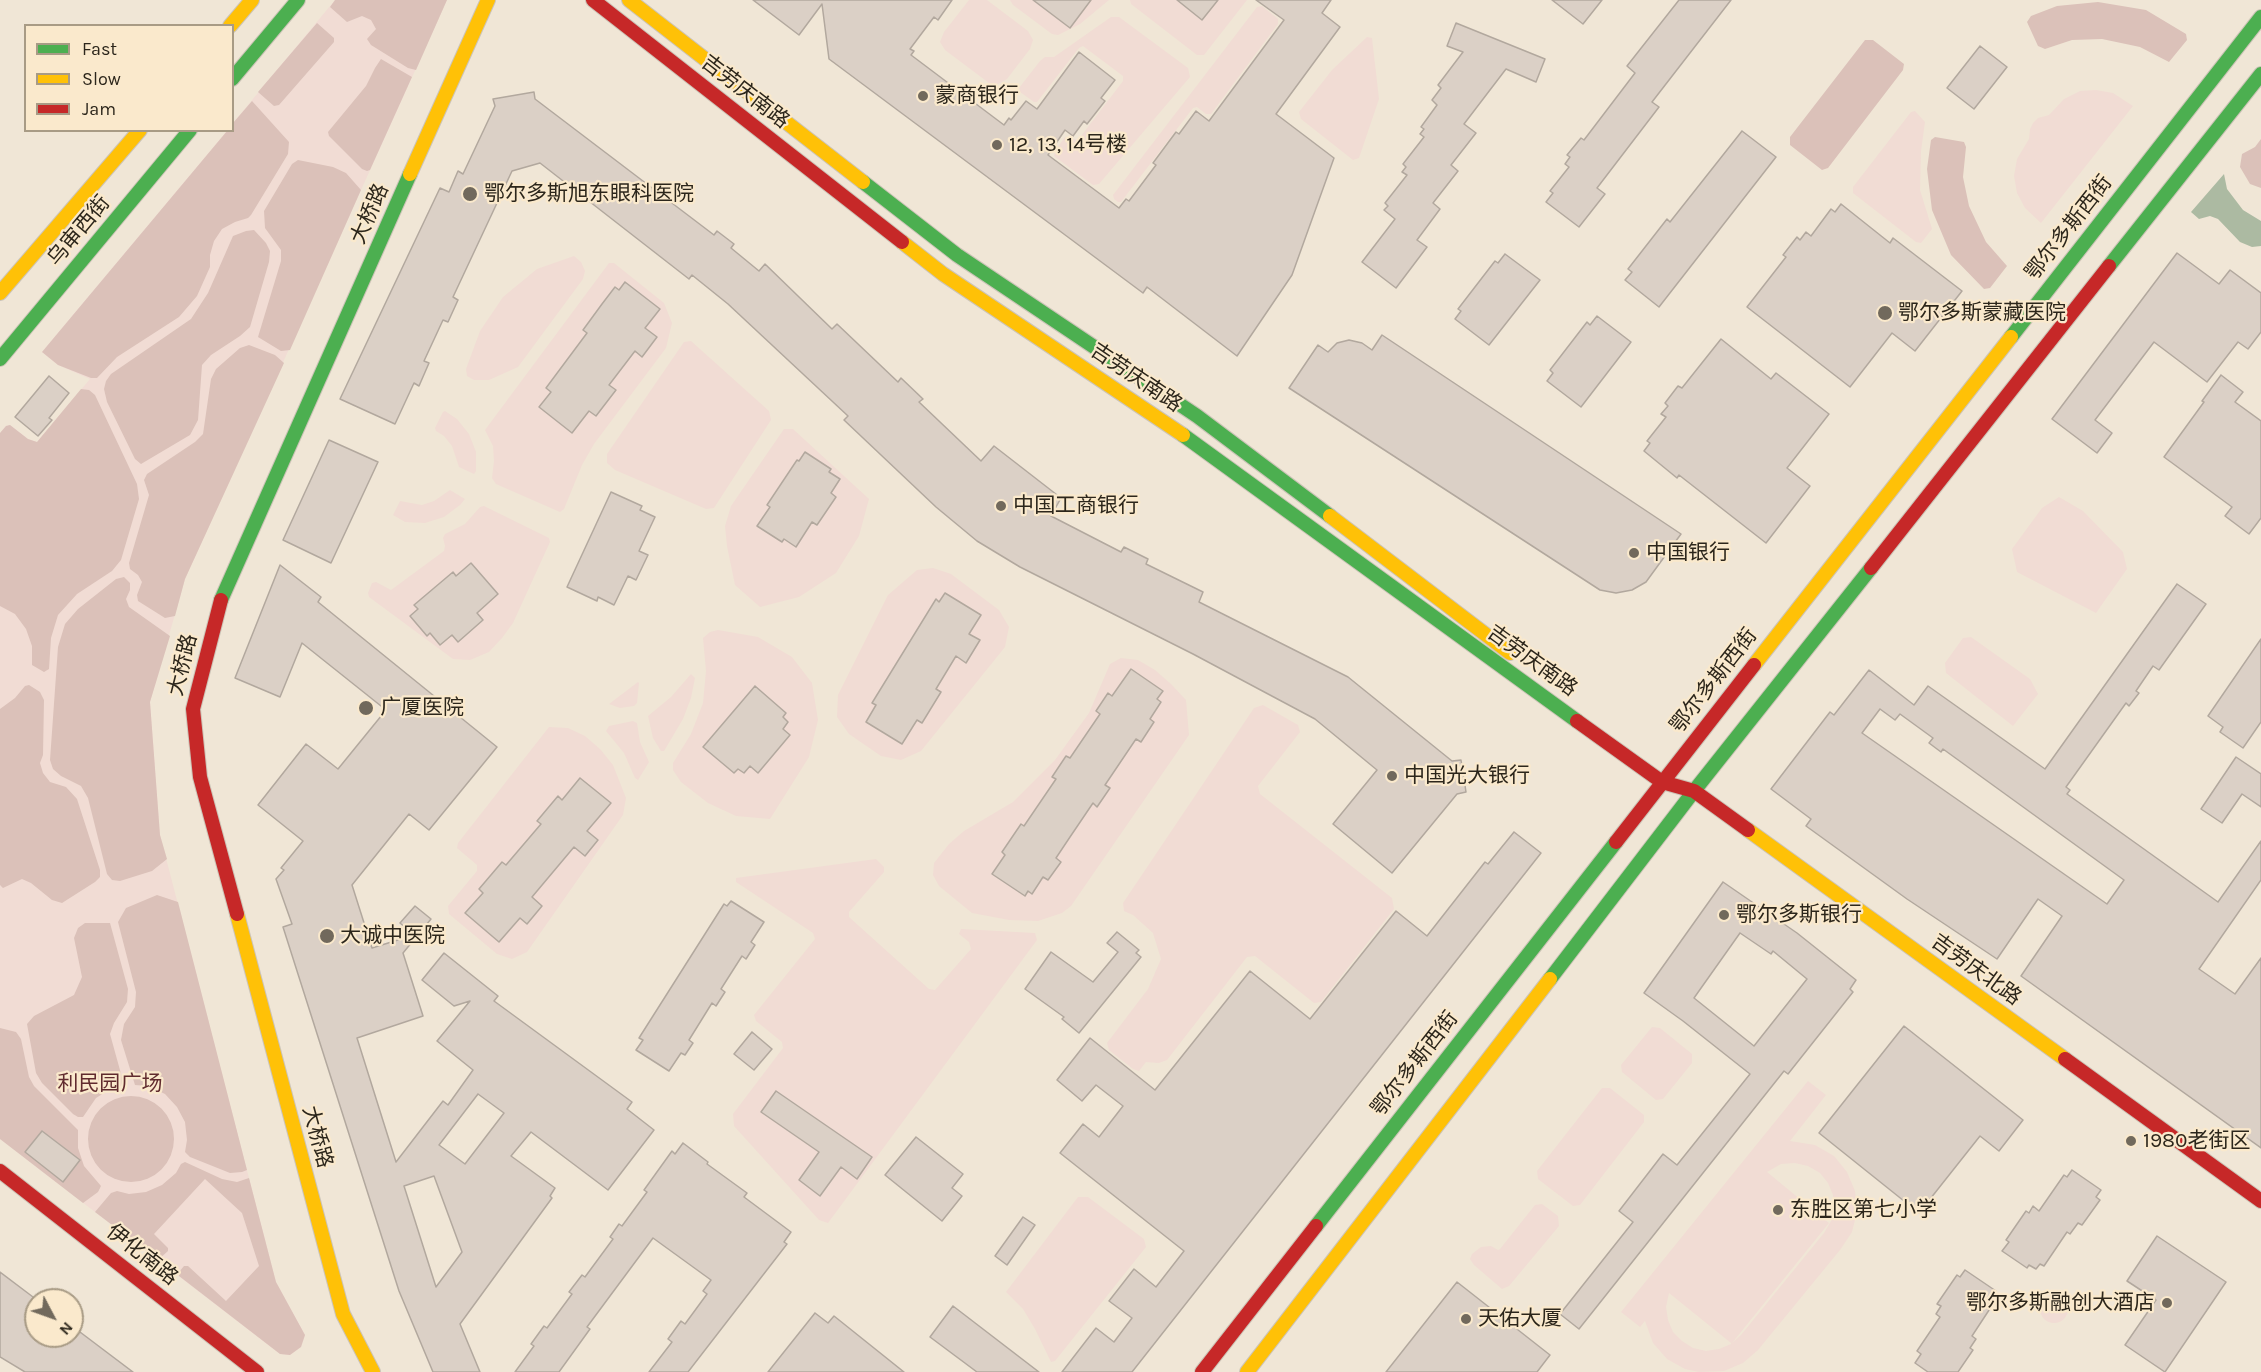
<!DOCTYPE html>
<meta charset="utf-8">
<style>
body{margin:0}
#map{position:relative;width:2261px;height:1372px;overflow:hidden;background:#f0e6d6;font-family:Karla,sans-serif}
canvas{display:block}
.legend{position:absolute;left:24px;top:24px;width:210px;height:108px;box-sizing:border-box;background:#fae9cc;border:2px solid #a89b85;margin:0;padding:8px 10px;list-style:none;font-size:18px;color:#2c261b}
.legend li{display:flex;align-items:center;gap:12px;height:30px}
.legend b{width:30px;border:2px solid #a89b85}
.north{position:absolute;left:24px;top:1288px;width:60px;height:60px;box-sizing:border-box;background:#fae9cc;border:2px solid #a89b85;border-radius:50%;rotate:131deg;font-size:16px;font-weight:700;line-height:24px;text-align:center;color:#2c261b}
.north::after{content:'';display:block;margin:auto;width:21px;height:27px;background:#71695c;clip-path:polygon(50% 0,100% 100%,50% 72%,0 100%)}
</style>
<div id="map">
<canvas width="2261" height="1372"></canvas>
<ul class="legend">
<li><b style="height:8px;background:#4caf50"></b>Fast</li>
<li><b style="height:8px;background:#ffc107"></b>Slow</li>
<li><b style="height:8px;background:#c62828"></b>Jam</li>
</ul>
<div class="north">N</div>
</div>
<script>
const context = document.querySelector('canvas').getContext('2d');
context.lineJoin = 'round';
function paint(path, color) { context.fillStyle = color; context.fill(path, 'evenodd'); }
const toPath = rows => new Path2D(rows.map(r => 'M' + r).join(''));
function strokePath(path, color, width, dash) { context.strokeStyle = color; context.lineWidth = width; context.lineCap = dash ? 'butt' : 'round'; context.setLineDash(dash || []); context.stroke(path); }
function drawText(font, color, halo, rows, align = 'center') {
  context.font = font + ' Karla,"Noto Sans SC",sans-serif'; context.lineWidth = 4.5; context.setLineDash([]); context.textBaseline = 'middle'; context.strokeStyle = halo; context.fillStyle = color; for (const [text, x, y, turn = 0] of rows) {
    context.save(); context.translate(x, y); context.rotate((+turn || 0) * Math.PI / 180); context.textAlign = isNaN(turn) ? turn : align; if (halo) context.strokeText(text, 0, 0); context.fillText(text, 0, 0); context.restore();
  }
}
const green = toPath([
 [335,0,447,0,185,579,150,702,160,835,276,1282,305,1335,301,1347,290,1355,280,1354,0,1139,0,433,6,426,10,425,28,439,37,442,90,379,58,365,42,352,227,131,232,130,233,123],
 [969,0,987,0,1028,31,1033,40,1030,49,1007,79,998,84,989,83,945,50,940,42,944,32],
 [1010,0,1109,0,1080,24,1058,35,1052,34,1013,5],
 [1130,0,1247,0,1204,55,1197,55,1131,4],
 [1262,6,1278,19,1278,24,1211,114,1206,114,1197,107,1193,108,1121,202,1118,202,1114,199,1113,195,1257,7],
 [1111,17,1119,17,1188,68,1190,77,1099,184,1093,185,1054,156,1055,151,1065,137,1078,140,1123,81,1123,76,1083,46,1079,48,1037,102,1034,102,1020,92,1019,88,1040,61,1045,57,1054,57],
 [1367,37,1372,38,1379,99,1359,158,1353,160,1301,119,1299,112,1332,70],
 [2096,90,2113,93,2133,106,2041,223,2025,208,2017,193,2014,176,2017,159,2029,139,2030,129,2033,123,2038,118,2049,115,2064,99,2080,91],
 [1915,111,1925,122,1921,151,1920,190,1932,229,1921,243,1916,242,1853,193,1853,187,1911,112],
 [574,256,581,262,585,271,583,279,518,367,489,380,474,380,467,376,466,369,480,331,503,297,537,269],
 [609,263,614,263,664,303,672,323,666,348,594,444,582,465,564,509,560,512,496,484,492,478,494,461,493,446,485,430],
 [691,341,769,411,771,420,714,508,706,509,615,470,607,463,607,454,684,342],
 [445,411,457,419,469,434,476,452,476,471,474,474,459,467,452,446,444,436,436,431,435,428,443,412],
 [784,429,793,429,869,499,859,536,836,573,799,597,760,607,735,585,727,546,725,526,731,506],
 [450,490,465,499,460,505,444,517,425,523,405,522,393,515,400,501,422,505,434,501],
 [2059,497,2083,511,2123,552,2127,569,2096,613,2017,572,2012,549,2042,508],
 [484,506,549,538,550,542,513,623,502,638,489,652,470,660,453,659,369,597,368,593,372,583,376,582,391,590,444,551,445,546,443,538,445,534,465,524,480,507],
 [933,568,951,574,999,610,1009,627,1005,647,921,751,901,760,881,756,849,734,837,717,838,695,888,595,917,570],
 [718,630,758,637,792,657,812,683,818,720,809,757,770,819,736,816,708,803,681,782,673,770,673,763,691,734,703,703,706,671,703,638,710,632],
 [1971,637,2030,679,2038,694,2013,726,1946,673,1945,663,1963,638],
 [1121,658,1138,660,1155,670,1171,684,1186,700,1189,735,1071,906,1062,913,1038,921,1009,920,972,913,939,886,933,875,934,863,949,844,964,831,1013,802,1055,760,1089,713,1110,664],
 [691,674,695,678,691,698,683,719,664,751,661,751,653,738,648,716,671,697],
 [638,682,639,683,637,703,634,706,620,708,609,704],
 [1263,705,1298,725,1300,732,1258,786,1260,794,1392,898,1394,909,1321,1002,1314,1003,1255,956,1247,957,1167,1060,1159,1063,1146,1062,1139,1071,1133,1069,1109,1050,1107,1043,1148,989,1161,959,1153,933,1133,915,1124,911,1123,903,1254,708],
 [633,721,637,723,640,742,649,762,638,780,635,778,624,753,606,731,609,726],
 [549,727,568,728,585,736,600,749,613,765,626,798,623,815,527,952,512,959,497,954,449,914,448,906,477,871,477,865,457,848,458,843],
 [876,859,884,867,884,872,849,912,849,917,929,989,935,990,971,949,969,942,959,934,961,929,1035,933,1037,940,828,1223,819,1220,734,1126,733,1114,783,1048,782,1042,756,1021,754,1015,815,939,813,933,736,882,736,878],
 [1652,1027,1660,1028,1692,1054,1692,1063,1663,1099,1656,1100,1622,1072,1621,1065],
 [1808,1081,1826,1095,1790,1141,1815,1145,1834,1156,1847,1172,1855,1191,1857,1212,1852,1232,1840,1250,1758,1350,1743,1363,1724,1371,1699,1372,1685,1369,1667,1359,1653,1343,1645,1321,1640,1327,1621,1312],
 [1795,1163,1808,1166,1820,1173,1828,1183,1833,1195,1834,1209,1831,1221,1824,1233,1741,1335,1732,1343,1829,1223,1767,1172,1781,1164],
 [1669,1293,1731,1343,1731,1344,1719,1349,1706,1351,1693,1348,1682,1341,1673,1332,1668,1320,1666,1307],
 [1602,1088,1610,1088,1644,1115,1644,1122,1580,1205,1573,1206,1538,1179,1537,1171],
 [1078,1197,1088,1197,1144,1239,1146,1247,1055,1361,1051,1362,1035,1329,1023,1309,1006,1292],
 [1542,1204,1558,1216,1559,1226,1509,1286,1502,1289,1474,1265,1470,1259,1472,1254,1481,1247,1491,1246,1498,1250,1500,1249,1535,1205],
 '2040 1309a14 14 0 1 1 28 0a14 14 0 1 1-28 0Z'
]);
const forest = toPath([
 [335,0,447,0,416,70,408,68,371,45,367,39,376,29,371,20,362,16,347,22,330,7],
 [2098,2,2146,10,2186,34,2187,40,2169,62,2140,47,2102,39,2072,40,2045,49,2038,46,2027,22,2031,16,2057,6],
 [317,23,334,38,334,42,279,105,274,106,258,92],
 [1865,40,1873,40,1904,64,1903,70,1828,168,1822,170,1790,145,1790,137],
 [381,59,412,77,370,170,367,171,362,169,329,136,328,132,366,86,375,68],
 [252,101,289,142,288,154,251,215,248,218,235,222,222,229,214,241,210,255,210,267,197,296,179,317,117,357,97,378,91,378,58,365,42,352,227,131,232,130,233,123],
 [1935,137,1964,142,1966,147,1963,177,1969,206,1986,242,2007,266,1990,288,1984,289,1951,255,1932,210,1927,169,1931,140],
 [2261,139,2261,188,2250,184,2240,167,2242,154,2255,147],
 [298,160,333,167,346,173,361,190,290,350,281,351,258,337,281,261,281,250,265,228,264,211,292,164],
 [254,230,266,243,270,251,269,262,250,327,240,336,211,355,202,365,198,420,190,435,141,464,135,459,107,402,104,389,106,381,111,374,191,319,208,293,233,236,246,231],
 [249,345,275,355,284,363,185,579,175,616,165,618,138,601,137,595,142,582,138,575,130,569,129,563,149,495,144,480,147,474,195,442,203,434,211,379,216,369,240,348],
 [81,389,89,390,95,395,137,484,139,499,121,560,112,571,77,594,58,615,51,638,49,669,44,672,32,665,32,646,26,629,15,614,0,606,0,433,6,426,10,425,28,439,37,442],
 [124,577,130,583,130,590,126,599,129,607,170,636,150,702,160,835,167,859,152,871,120,881,112,880,107,874,88,798,81,786,61,776,53,769,50,760,58,647,65,624,78,609,116,579],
 [29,685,40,692,44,700,43,755,40,763,43,773,50,782,66,787,77,799,100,870,100,877,95,882,62,903,52,900,31,883,22,879,3,888,0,885,0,709,15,698,25,686],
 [157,895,178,902,247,1170,242,1172,230,1173,190,1157,185,1152,187,1140,185,1122,177,1107,165,1094,148,1086,135,1085,121,1040,124,1024,135,1007,136,992,118,922,126,908],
 [85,923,110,923,128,989,127,1002,114,1023,110,1034,123,1081,121,1086,112,1088,96,1098,83,1117,78,1117,73,1114,42,1083,36,1073,27,1024,34,1016,74,995,82,977,74,938,78,928],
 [0,1028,16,1032,21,1039,29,1077,34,1086,78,1130,78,1148,84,1166,101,1186,98,1192,83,1203,0,1139],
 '88 1139a43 43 0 1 1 86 0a43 43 0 1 1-86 0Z',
 [185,1162,222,1179,237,1182,249,1178,276,1282,305,1335,301,1347,290,1355,280,1354,179,1276,179,1272,184,1266,188,1266,226,1301,259,1266,242,1213,205,1179,154,1234,168,1248,168,1251,158,1260,95,1212,111,1193,117,1191,129,1194,146,1192,162,1185,176,1173,181,1164]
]);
const water = toPath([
 [2224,174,2227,189,2243,210,2261,221,2261,246,2252,247,2240,242,2218,219,2210,216,2199,219,2191,212]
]);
const building = toPath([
 [753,0,952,0,938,20,934,17,910,49,914,51,911,55,1004,125,1009,118,1011,120,1026,101,1037,109,1079,52,1115,80,1101,98,1105,101,1087,124,1084,121,1073,136,1065,130,1048,155,1119,208,1126,199,1129,201,1156,165,1153,163,1176,132,1179,134,1196,111,1209,121,1284,20,1256,0,1331,0,1322,13,1340,27,1276,114,1334,158,1292,275,1237,356,1147,287,1143,293,829,59,822,4,799,35,753,0],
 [1033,0,1091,0,1070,28,1033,0],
 [1177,0,1218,0,1202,20,1177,0],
 [1552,0,1602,0,1583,24,1552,0],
 [1679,0,1731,0,1652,102,1659,107,1597,188,1605,194,1579,227,1546,202,1553,193,1550,191,1569,167,1565,164,1570,157,1567,155,1581,138,1584,140,1635,73,1627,66,1679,0],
 [1456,23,1545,59,1536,82,1506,69,1464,124,1476,133,1451,165,1458,171,1433,203,1440,209,1417,240,1427,247,1396,288,1362,262,1395,219,1384,210,1388,206,1385,203,1407,175,1402,172,1406,167,1403,164,1424,137,1420,134,1424,129,1421,127,1437,105,1432,100,1441,88,1438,85,1463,52,1447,46,1456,23],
 [1980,46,2007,67,1974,109,1947,88,1980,46],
 [534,92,535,99,714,235,717,231,734,244,731,248,759,271,765,264,832,329,837,324,898,382,901,378,923,399,919,402,981,461,994,446,1061,498,1051,516,1121,552,1124,547,1148,559,1146,564,1203,592,1199,602,1348,677,1452,761,1461,760,1466,792,1457,794,1392,873,1333,824,1377,770,1315,719,1193,654,1020,567,977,541,936,507,844,420,848,416,728,304,692,275,689,279,540,163,512,171,453,297,458,300,448,322,443,320,424,361,429,363,419,386,414,383,395,424,340,399,440,188,449,192,458,171,463,174,495,106,493,99,534,92],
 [1742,131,1776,157,1659,307,1625,280,1632,272,1628,269,1667,219,1670,222,1742,131],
 [1841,204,1890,243,1893,238,1962,291,1915,351,1892,333,1850,387,1747,307,1786,257,1783,255,1797,237,1800,240,1806,232,1811,236,1831,209,1835,212,1841,204],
 [2177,253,2219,284,2230,270,2261,293,2261,332,2248,349,2238,342,2207,382,2154,342,2095,420,2112,433,2097,453,2052,419,2177,253],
 [1505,254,1540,280,1489,345,1455,319,1461,311,1458,309,1495,261,1498,263,1505,254],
 [625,282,660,309,645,328,657,337,642,357,635,351,609,385,616,390,596,416,589,411,572,433,539,407,551,392,546,388,587,333,583,330,602,304,615,287,619,290,625,282],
 [1597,316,1631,342,1581,407,1547,381,1553,373,1550,370,1587,322,1590,325,1597,316],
 [1382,335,1681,534,1646,582,1632,590,1616,593,1600,590,1289,388,1318,345,1328,352,1337,343,1349,340,1362,343,1372,350,1382,335],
 [1721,339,1771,379,1776,373,1829,414,1787,468,1810,486,1766,543,1679,475,1677,478,1644,451,1650,443,1647,441,1666,417,1661,414,1668,406,1665,403,1678,386,1682,388,1721,339],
 [2221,375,2243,392,2235,402,2261,421,2261,518,2249,534,2225,516,2232,507,2164,457,2204,402,2202,401,2221,375],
 [49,376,69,393,49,418,52,420,38,436,15,417,49,376],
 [329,440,378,462,331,563,283,540,329,440],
 [805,452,831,469,829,472,840,479,831,493,836,497,817,525,812,522,796,547,784,539,782,542,757,526,770,507,767,505,797,460,799,461,805,452],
 [611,492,642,506,640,510,655,517,639,551,648,555,636,580,628,576,614,605,598,597,597,601,567,587,611,492],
 [471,563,498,594,477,613,483,620,458,642,452,635,440,645,430,633,427,636,410,616,418,609,414,605,453,572,456,576,471,563],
 [280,565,321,597,318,602,497,747,429,830,409,814,352,885,372,948,414,935,400,923,415,906,431,919,403,953,423,1016,357,1038,396,1162,443,1101,448,1105,473,1070,437,1041,470,1001,454,1006,422,980,444,953,498,996,494,1001,632,1102,627,1109,654,1130,608,1190,531,1132,511,1156,555,1188,550,1196,552,1198,460,1324,480,1372,433,1372,399,1291,283,927,292,924,276,879,284,870,281,868,303,841,258,805,306,744,338,769,386,710,302,643,280,697,235,678,280,565],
 [478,1094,504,1113,465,1164,439,1145,478,1094],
 [434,1176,462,1252,436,1287,404,1186,434,1176],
 [2177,584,2206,604,2159,670,2153,666,2136,691,2139,693,2129,706,2126,703,2066,787,2070,790,2067,794,2218,902,2261,841,2261,880,2199,969,2235,994,2261,958,2261,1148,2021,976,2062,916,2038,899,1997,959,1907,899,1806,826,1811,819,1771,789,1830,712,1834,715,1869,670,1914,705,1928,686,2045,769,2177,584],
 [1880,709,1895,720,1900,714,1933,738,1929,743,1941,752,1943,749,2124,880,2107,904,1862,733,1880,709],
 [945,593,981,615,969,634,980,640,966,663,956,656,936,689,941,692,922,723,917,720,902,744,866,722,876,705,872,703,936,599,939,602,945,593],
 [2261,639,2261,722,2243,748,2220,732,2223,727,2208,716,2261,639],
 [1131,669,1163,691,1157,699,1161,702,1150,719,1154,722,1141,742,1136,739,1105,785,1110,788,1097,807,1093,803,1070,837,1056,858,1061,862,1048,880,1043,877,1032,894,1028,891,1025,896,992,874,1005,855,1002,852,1021,824,1024,826,1056,779,1052,777,1066,756,1070,758,1100,714,1096,711,1108,693,1112,696,1131,669],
 [755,686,786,713,783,717,788,722,783,729,790,735,758,773,750,766,744,773,738,769,734,773,703,747,755,686],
 [2236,757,2261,774,2261,807,2242,794,2222,823,2201,809,2236,757],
 [580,778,611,803,587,831,598,840,585,856,574,847,532,897,542,906,527,924,520,918,499,942,465,913,483,893,479,889,502,862,506,865,541,824,537,821,558,796,562,800,580,778],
 [1514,832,1541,853,1132,1372,1062,1372,1096,1328,1114,1342,1132,1318,1109,1301,1134,1269,1156,1287,1184,1251,1060,1153,1083,1124,1099,1137,1123,1106,1096,1085,1082,1101,1057,1080,1090,1038,1155,1090,1250,971,1310,1019,1396,911,1427,936,1485,862,1488,864,1514,832],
 [1723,882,1797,933,1856,980,1850,989,1853,992,1788,1074,1784,1071,1579,1329,1560,1314,1633,1222,1619,1211,1663,1154,1677,1165,1750,1074,1683,1021,1644,993,1723,882],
 [1740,933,1771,954,1773,951,1807,979,1754,1046,1694,998,1740,933],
 [731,901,764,922,751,942,755,945,746,959,742,956,721,989,725,992,716,1006,712,1003,689,1040,693,1043,685,1055,681,1053,669,1071,636,1050,643,1040,639,1038,724,904,727,906,731,901],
 [1117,932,1139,950,1136,953,1141,957,1079,1033,1062,1019,1064,1017,1025,989,1051,952,1093,982,1118,952,1107,943,1117,932],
 [1904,1026,2023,1120,1999,1151,1980,1136,1919,1213,1819,1133,1904,1026],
 [752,1032,772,1049,754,1070,734,1054,752,1032],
 [776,1091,872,1157,857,1179,841,1167,820,1196,799,1180,819,1152,761,1112,776,1091],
 [42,1131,80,1160,63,1182,25,1152,42,1131],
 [916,1137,963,1174,952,1188,962,1196,942,1221,885,1175,916,1137],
 [683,1143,708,1162,707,1164,747,1193,744,1197,791,1232,784,1242,787,1244,688,1372,649,1372,672,1342,668,1339,681,1321,685,1324,707,1294,703,1291,711,1280,653,1238,587,1327,590,1329,559,1372,515,1372,534,1346,531,1344,544,1326,547,1328,572,1294,569,1292,582,1275,585,1277,613,1239,610,1237,619,1224,622,1226,647,1192,644,1190,672,1151,675,1154,683,1143],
 [2072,1170,2101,1190,2096,1197,2100,1200,2082,1225,2078,1223,2070,1234,2067,1232,2044,1266,2040,1264,2036,1269,2029,1265,2027,1268,2002,1251,2009,1242,2006,1240,2026,1211,2029,1213,2033,1206,2039,1211,2064,1175,2067,1177,2072,1170],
 [1023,1217,1035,1225,1007,1265,995,1256,1023,1217],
 [2157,1236,2226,1282,2165,1372,2125,1345,2156,1300,2127,1281,2157,1236],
 [1965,1270,1996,1291,1991,1299,1995,1301,1972,1336,1976,1339,1970,1348,1973,1350,1958,1372,1928,1372,1915,1363,1921,1354,1917,1351,1940,1317,1936,1314,1941,1306,1937,1304,1957,1275,1960,1277,1965,1270],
 [0,1272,37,1300,36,1336,72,1336,72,1326,133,1372,25,1372,0,1357,0,1272],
 [1457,1282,1550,1355,1537,1372,1386,1372,1457,1282],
 [953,1306,1039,1372,977,1372,930,1337,953,1306],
 [815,1313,828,1323,834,1316,904,1372,768,1372,815,1313]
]);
const fast = toPath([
 [232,79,298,0],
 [863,182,957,255,1197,416,1330,516],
 [2109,266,2261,74],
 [2011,337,2261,17],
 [0,359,190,130],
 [1183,435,1577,721],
 [221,600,410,174],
 [1550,979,1694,791,1871,568],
 [1316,1226,1616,842]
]);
const slow = toPath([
 [629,0,863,182],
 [230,26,252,0],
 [410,174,488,0],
 [902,242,943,274,1183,435],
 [0,293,140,130],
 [1330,516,1510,653],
 [1754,665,2011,337],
 [1748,830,2065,1059],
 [237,914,343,1314,373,1372],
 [1247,1372,1550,979]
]);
const jam = toPath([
 [593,0,902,242],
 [1871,568,2109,266],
 [221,600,193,709,200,777,237,914],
 [1577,721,1662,782,1694,791,1748,830],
 [1616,842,1754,665],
 [2065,1059,2261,1201],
 [0,1171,257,1372],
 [1202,1372,1316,1226]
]);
const markers = [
 [923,96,6,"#71695c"],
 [997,145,6,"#71695c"],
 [470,194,8,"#71695c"],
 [1885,313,8,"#71695c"],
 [1001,506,6,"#71695c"],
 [1634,553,6,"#71695c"],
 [366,708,8,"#71695c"],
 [1392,776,6,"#71695c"],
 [1724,915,6,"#71695c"],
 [327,936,8,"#71695c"],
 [2131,1141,6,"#71695c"],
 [1778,1210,6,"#71695c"],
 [2167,1303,6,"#71695c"],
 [1466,1319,6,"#71695c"]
];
const streetNames = [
 ["吉劳庆南路",745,92,38],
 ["大桥路",370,214,-66],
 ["鄂尔多斯西街",2069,228,-52],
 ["乌审西街",79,231,-50],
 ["吉劳庆南路",1136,378,34],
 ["吉劳庆南路",1532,661,36],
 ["大桥路",183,665,-76],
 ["鄂尔多斯西街",1714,681,-52],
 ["吉劳庆北路",1976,970,36],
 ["鄂尔多斯西街",1415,1064,-52],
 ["大桥路",317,1137,75],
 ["伊化南路",142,1255,38]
];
const poiNames = [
 ["蒙商银行",935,96],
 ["12, 13, 14号楼",1009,145],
 ["鄂尔多斯旭东眼科医院",484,194],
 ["鄂尔多斯蒙藏医院",1898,313],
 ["中国工商银行",1013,506],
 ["中国银行",1646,553],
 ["广厦医院",380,708],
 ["中国光大银行",1404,776],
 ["鄂尔多斯银行",1736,915],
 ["大诚中医院",340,936],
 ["1980老街区",2143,1141],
 ["东胜区第七小学",1790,1210],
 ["鄂尔多斯融创大酒店",2155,1303,"right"],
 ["天佑大厦",1478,1319]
];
const parkNames = [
 ["利民园广场",110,1084]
];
paint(green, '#f1dcd4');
paint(forest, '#dbc1b9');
paint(water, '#acbaa2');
paint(building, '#dbd0c6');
strokePath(building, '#b2a89e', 1.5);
strokePath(fast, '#ccc4b7', 16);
strokePath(slow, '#ccc4b7', 16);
strokePath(jam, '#ccc4b7', 16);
strokePath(fast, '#4caf50', 14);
strokePath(slow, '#ffc107', 14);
strokePath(jam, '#c62828', 14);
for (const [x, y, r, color] of markers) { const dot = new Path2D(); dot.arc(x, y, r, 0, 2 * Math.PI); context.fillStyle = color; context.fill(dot); strokePath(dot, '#fae9cc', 2); }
drawText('21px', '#2c261b', '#fae9cc', streetNames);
drawText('21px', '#2c261b', '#fae9cc', poiNames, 'left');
drawText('21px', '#602b2e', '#fae9cc', parkNames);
</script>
